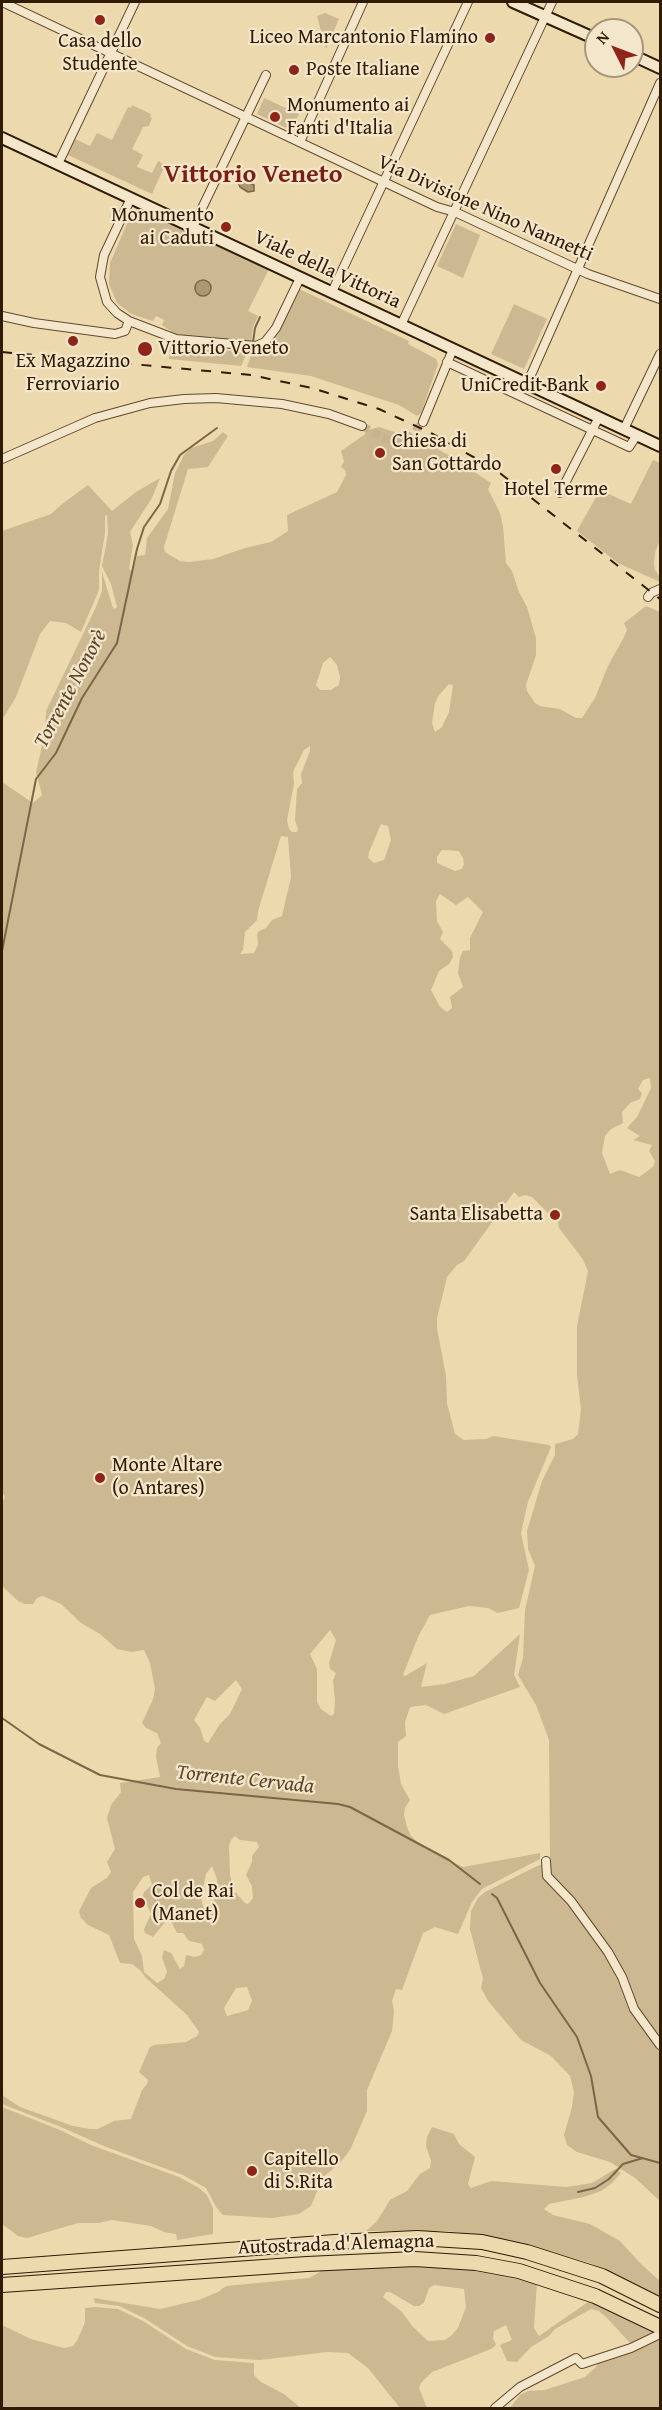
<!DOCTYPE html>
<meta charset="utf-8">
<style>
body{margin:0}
#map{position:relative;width:662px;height:2410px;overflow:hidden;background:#edd9ae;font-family:"Gentium Book Plus",serif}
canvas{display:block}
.frame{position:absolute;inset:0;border:3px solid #301b04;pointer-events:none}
.north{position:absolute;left:584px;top:18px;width:60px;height:60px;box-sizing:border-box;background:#f3e6ca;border:2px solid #a5957b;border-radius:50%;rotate:312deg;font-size:16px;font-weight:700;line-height:24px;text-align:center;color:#301b04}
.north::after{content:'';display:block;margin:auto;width:21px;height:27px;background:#8f2418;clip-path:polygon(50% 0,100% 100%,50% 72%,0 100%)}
</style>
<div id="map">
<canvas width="662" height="2410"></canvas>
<div class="frame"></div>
<div class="north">N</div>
</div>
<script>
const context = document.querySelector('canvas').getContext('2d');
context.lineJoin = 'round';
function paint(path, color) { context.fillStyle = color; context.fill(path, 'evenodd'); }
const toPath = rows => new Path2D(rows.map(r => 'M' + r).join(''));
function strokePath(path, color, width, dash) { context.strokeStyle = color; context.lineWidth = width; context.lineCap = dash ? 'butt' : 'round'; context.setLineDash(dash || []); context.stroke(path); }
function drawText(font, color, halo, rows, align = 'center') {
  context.font = font + ' "Gentium Book Plus",serif'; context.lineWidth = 4.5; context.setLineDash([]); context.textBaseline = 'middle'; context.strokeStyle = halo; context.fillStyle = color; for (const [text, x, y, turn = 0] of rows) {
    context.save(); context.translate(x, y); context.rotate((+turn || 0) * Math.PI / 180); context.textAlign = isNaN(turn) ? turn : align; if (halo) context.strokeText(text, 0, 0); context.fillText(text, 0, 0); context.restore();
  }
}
const green = toPath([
 [325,13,339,19,326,49,317,16],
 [264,98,299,114,291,130,257,114],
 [132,105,151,114,150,117,152,118,149,126,143,127,132,149,143,155,137,167,152,173,158,161,165,165,152,194,68,155,75,139,90,146,97,133,112,140,128,107,131,108],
 [138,206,270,267,248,311,258,316,253,327,251,342,175,334,162,325,164,320,156,316,153,321,137,316,130,313,117,303,109,284,110,263,133,210],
 [456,224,480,235,463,278,437,266],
 [299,289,409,341,408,344,436,359,438,364,421,413,417,416,399,405,311,376,247,367,252,352,268,346,272,341],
 [514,304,547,319,524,369,491,354],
 [170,345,187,346,247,353,241,366,169,359],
 [379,427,423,441,452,457,491,483,488,489,500,513,503,526,506,563,512,571,519,592,527,607,536,638,536,655,526,685,527,691,535,703,540,706,560,709,576,718,582,718,595,698,608,666,624,637,627,630,624,623,646,606,660,612,660,2201,635,2178,610,2162,577,2152,567,2145,564,2135,572,2107,574,2092,570,2076,551,2056,521,2040,488,2001,481,1988,483,1979,470,1929,471,1911,478,1898,485,1892,537,1866,550,1863,549,1740,536,1705,518,1675,523,1658,525,1610,535,1566,528,1549,527,1531,542,1481,555,1455,555,1444,573,1439,578,1434,581,1410,577,1375,577,1326,588,1271,582,1258,559,1228,556,1211,548,1213,532,1197,525,1195,519,1197,514,1192,464,1261,457,1265,447,1277,437,1318,437,1328,446,1376,447,1403,455,1434,464,1440,486,1439,493,1436,549,1445,551,1447,528,1502,521,1533,529,1570,519,1608,498,1613,488,1608,469,1606,430,1615,418,1637,403,1675,405,1676,427,1663,421,1687,445,1684,474,1676,520,1634,514,1675,520,1687,444,1714,426,1705,410,1707,405,1722,406,1736,398,1742,398,1766,401,1784,410,1800,405,1808,404,1815,407,1827,411,1836,424,1848,463,1867,540,1853,540,1859,482,1889,472,1902,458,1934,435,1927,423,1933,402,1990,396,1989,392,2001,394,2011,392,2031,367,2090,367,2111,350,2150,340,2163,323,2177,311,2206,299,2214,272,2218,223,2215,216,2207,206,2188,183,2175,106,2147,61,2127,2,2104,2,2095,20,2107,73,2126,90,2129,98,2129,114,2121,131,2119,142,2090,147,2084,148,2080,139,2072,150,2047,154,2045,186,2042,197,2036,199,2032,187,2015,145,1977,140,1970,132,1964,120,1963,109,1935,88,1925,81,1918,79,1911,91,1888,107,1878,111,1872,107,1862,115,1849,107,1818,111,1805,121,1792,120,1783,160,1777,156,1757,157,1748,161,1743,157,1733,146,1728,142,1723,153,1699,155,1689,150,1663,144,1650,132,1652,117,1649,100,1634,81,1623,61,1604,43,1596,37,1598,33,1604,25,1604,18,1601,2,1586,2,1503,5,1497,2,1491,2,782,33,803,42,795,36,772,45,733,46,711,96,607,102,591,102,572,112,605,114,609,117,607,111,584,102,566,108,534,107,515,105,516,105,533,99,571,99,590,81,632,66,623,50,621,40,634,16,697,2,720,2,531,51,514,62,504,88,485,112,511,136,492,160,478,152,498,130,532,133,545,129,569,133,572,137,556,145,555,147,538,168,509,175,473,184,455,191,448,213,441,223,432,228,436,208,467,188,469,164,547,165,552,180,561,189,562,213,559,245,548,271,542,288,531,287,515,337,492,346,475,345,470,341,467,344,461,341,451,364,435,368,430],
 [330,657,337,665,340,677,339,685,331,690,320,690,316,685,323,663],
 [449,684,453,685,449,712,442,727,435,732,432,723,435,703,439,695],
 [310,746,310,751,301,774,302,783,297,789,295,820,298,829,297,832,292,832,289,829,287,820,294,784,293,772,304,750],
 [381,824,388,826,391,840,384,860,374,863,368,858,369,852],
 [281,836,288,837,291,877,282,916,272,920,266,928,259,931,257,934,258,945,254,953,240,954,243,950,245,932,257,920,258,911],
 [442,850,459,851,463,858,464,864,462,869,455,871,437,863,437,857],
 [440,894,456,905,468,897,483,912,470,938,470,950,463,951,460,957,458,973,463,987,450,997,452,1008,447,1012,440,1007,431,990,439,971,449,964,453,957,452,951,440,939,443,932,437,921,436,901],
 [650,1078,651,1088,637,1117,627,1128,640,1136,633,1140,652,1145,649,1151,655,1161,653,1167,639,1177,620,1170,610,1174,602,1153,605,1136,611,1129,623,1123,622,1112,630,1103,640,1099,642,1093,638,1089,643,1080],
 [330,1630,336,1640,329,1663,330,1669,336,1673,333,1681,335,1700,334,1714,331,1716,321,1709,317,1702,317,1669,310,1654],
 [236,1680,242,1689,230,1714,220,1724,208,1743,204,1741,200,1728,194,1720,207,1697,215,1701],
 [235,1836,240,1840,257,1842,259,1847,252,1856,252,1862,246,1875,252,1886,253,1898,248,1904,245,1903,234,1891,230,1875,229,1846,231,1840],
 [212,1866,217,1879,216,1898,206,1909,203,1907,201,1898,206,1874],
 [149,1875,152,1885,144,1892,143,1896,151,1914,144,1929,145,1933,153,1937,166,1921,170,1919,177,1933,183,1933,189,1941,202,1944,204,1950,201,1955,195,1957,186,1955,184,1966,180,1969,171,1953,164,1950,162,1957,167,1972,164,1979,157,1983,144,1972,142,1956,134,1939,133,1892,143,1877],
 [247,1987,252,2001,248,2010,227,2016,224,2008,236,1988],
 [653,460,660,463,660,539,655,553,654,564,655,570,660,577,660,582,618,563,577,531,600,490,631,504],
 [2,2107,60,2130,91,2145,179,2177,199,2188,207,2195,213,2208,213,2234,177,2240,176,2234,164,2232,151,2226,112,2220,99,2223,78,2223,27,2238,18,2236,2,2224],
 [432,2127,454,2134,459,2144,475,2157,468,2184,471,2188,491,2181,566,2187,592,2183,615,2169,621,2173,611,2184,601,2191,584,2197,549,2204,544,2209,553,2215,590,2224,620,2241,640,2263,660,2281,660,2296,590,2263,518,2242,448,2231,366,2231,377,2221,390,2200,407,2191,420,2174,430,2168,431,2161,426,2146,427,2137],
 [441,2265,503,2273,537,2282,534,2328,539,2336,591,2300,657,2334,631,2344,607,2318,599,2311,591,2309,555,2329,549,2336,531,2347,517,2362,507,2361,500,2345,512,2340,506,2325,494,2331,493,2338,496,2345,491,2349,432,2372,421,2383,419,2388,427,2408,400,2408,368,2368,348,2353,327,2352,260,2360,215,2357,187,2346,144,2318,119,2306,95,2303,94,2298,160,2309,199,2300,218,2292,226,2286,309,2278,320,2272,320,2267],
 [434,2285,464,2289,466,2307,458,2328,452,2335,445,2340,428,2341,413,2327,402,2312,383,2297,386,2292,390,2292,414,2306,419,2306,424,2303,429,2288],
 [95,2307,118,2309,143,2321,186,2349,215,2360,254,2363,254,2375,261,2382,284,2394,301,2408,2,2408,2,2325,31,2339,64,2348,73,2346,78,2339,85,2322,85,2308],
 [660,2338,660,2408,510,2408,520,2395,528,2391,545,2390,585,2377,596,2367,600,2358]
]);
const water = toPath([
 [242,180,254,185,254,191,248,192,240,187,238,183,242,180],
 '195 288a8 8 0 1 1 16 0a8 8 0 1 1-16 0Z'
]);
const stream = toPath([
 [253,342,255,328,260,317],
 [2,951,36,779,56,753,82,698,117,643,137,549,144,527,160,504,171,471,180,455,217,428],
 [2,1718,39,1744,100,1775,176,1789,338,1804,350,1807,449,1860,480,1884],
 [492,1894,497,1898,540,1983,577,2037,591,2076,598,2117,631,2155,660,2163],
 [578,2192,595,2188,609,2179,623,2164,643,2158]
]);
const streetTunnel = toPath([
 [362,426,386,439,398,441,410,437,423,422]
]);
const street = toPath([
 [2,2,437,207,455,212,588,274,660,299],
 [300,142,363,2],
 [58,164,135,2],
 [131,198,104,255,100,277,107,302,117,313,129,321,176,339,256,346,265,342,276,328,300,278],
 [193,227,266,75],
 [332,292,468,2],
 [2,316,34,323,115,334,125,331,129,321],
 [401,325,552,2],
 [447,362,629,447,637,435],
 [527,384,660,83],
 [423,422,453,349],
 [624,429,660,354],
 [2,459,95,418,150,403,184,399,216,398,282,404,329,414,362,426],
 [560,493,599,417],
 [648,597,651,593,660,589],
 [546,1861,547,1876,571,1901,608,1952,622,1977,634,2009,660,2045],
 [495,2408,520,2387,576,2358,582,2364,631,2348,660,2334]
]);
const secondary = toPath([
 [513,2,596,39],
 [632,55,660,68],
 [2,138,660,446]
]);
const highway = toPath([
 [2,2267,335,2242,417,2238,482,2242,527,2252,602,2276,660,2305],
 [2,2285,307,2264,415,2259,476,2263,519,2271,595,2296,660,2327]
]);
const rail = toPath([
 [2,352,251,375,312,388,379,409,433,434,496,470,660,599]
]);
const markers = [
 [100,20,6,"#8f2418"],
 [490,38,6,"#8f2418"],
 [294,70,6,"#8f2418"],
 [275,117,6,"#8f2418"],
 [226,227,6,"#8f2418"],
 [73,341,6,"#8f2418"],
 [145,349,8,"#8f2418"],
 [601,386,6,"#8f2418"],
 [380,453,6,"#8f2418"],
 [556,469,6,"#8f2418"],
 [555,1215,6,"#8f2418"],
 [100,1478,6,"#8f2418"],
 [140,1903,6,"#8f2418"],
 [252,2171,6,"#8f2418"]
];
const poiNames = [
 ["Liceo Marcantonio Flamino",478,38,"right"],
 ["Casa dello",100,42,"center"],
 ["Studente",100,65,"center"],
 ["Poste Italiane",306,70],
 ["Monumento ai",287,106],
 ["Fanti d'Italia",287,129],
 ["Monumento",214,216,"right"],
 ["ai Caduti",214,239,"right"],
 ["Vittorio Veneto",158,349],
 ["Ex Magazzino",73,362,"center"],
 ["Ferroviario",73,385,"center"],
 ["UniCredit Bank",589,386,"right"],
 ["Chiesa di",392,442],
 ["San Gottardo",392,465],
 ["Hotel Terme",556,490,"center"],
 ["Santa Elisabetta",543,1215,"right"],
 ["Monte Altare",112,1466],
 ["(o Antares)",112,1489],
 ["Col de Rai",152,1892],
 ["(Manet)",152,1915],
 ["Capitello",264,2160],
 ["di S.Rita",264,2183]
];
const streetNames = [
 ["Via Divisione Nino Nannetti",485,209,24],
 ["Viale della Vittoria",327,270,25],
 ["Autostrada d'Alemagna",336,2245,-2]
];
const waterNames = [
 ["Torrente Nonorè",71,689,-62],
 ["Torrente Cervada",245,1780,6]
];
const districtNames = [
 ["Vittorio Veneto",253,175]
];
paint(green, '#cdb991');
paint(water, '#ad9874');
strokePath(water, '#7b6647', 1.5);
strokePath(stream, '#7b6647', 2);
strokePath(streetTunnel, '#c7b38c', 8, [8, 4]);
strokePath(street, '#5f4a2e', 10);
strokePath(secondary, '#301b04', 14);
strokePath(highway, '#301b04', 16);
strokePath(street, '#f3e6ca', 8);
strokePath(secondary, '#f3e6ca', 10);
strokePath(highway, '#edd9ae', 14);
strokePath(rail, '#301b04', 2, [10, 10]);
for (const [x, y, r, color] of markers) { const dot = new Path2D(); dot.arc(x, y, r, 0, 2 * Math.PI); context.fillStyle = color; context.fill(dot); strokePath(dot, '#f3e6ca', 2); }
drawText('20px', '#301b04', '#f3e6ca', poiNames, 'left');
drawText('20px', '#301b04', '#f3e6ca', streetNames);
drawText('italic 21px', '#5c472b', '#f3e6ca', waterNames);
drawText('bold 26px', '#7a1f14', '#f3e6ca', districtNames);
</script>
